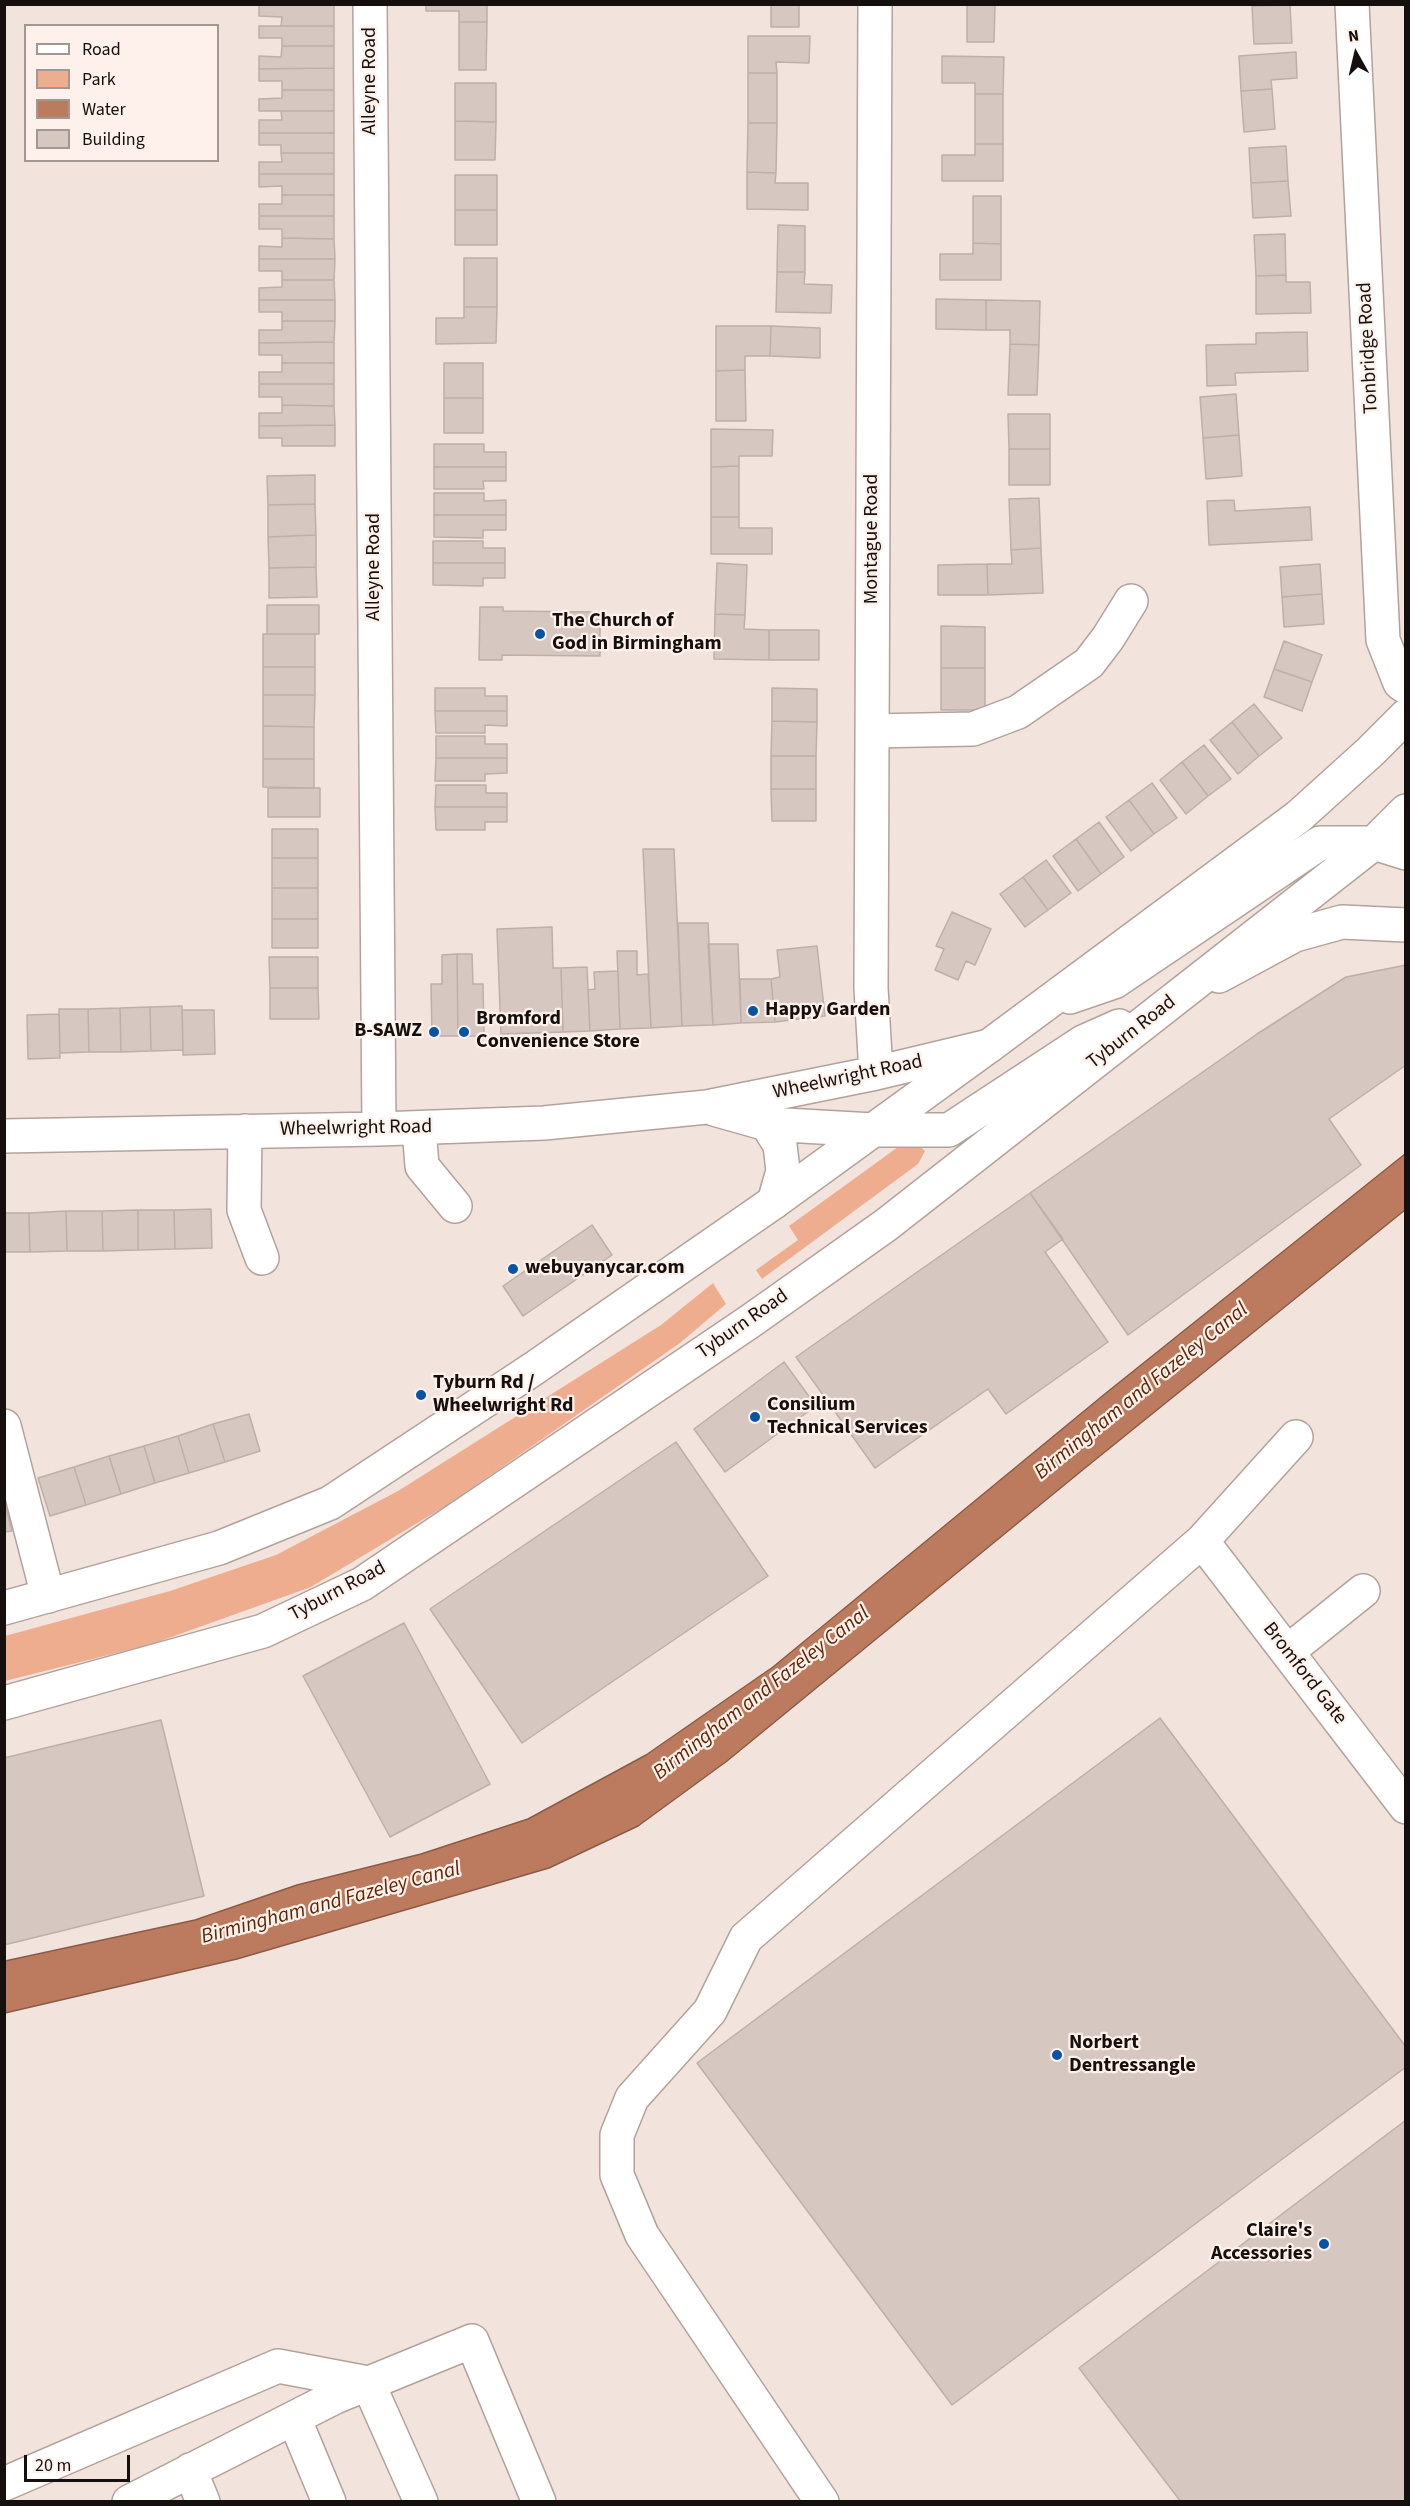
<!DOCTYPE html>
<style>
body{margin:0}
#map{position:relative;width:1410px;height:2506px;overflow:hidden;background:#f3e3dd;font-family:"Source Sans 3",sans-serif}
canvas{display:block}
.frame{position:absolute;inset:0;border:6px solid #15100d;pointer-events:none}
.legend{position:absolute;left:24px;top:24px;width:195px;height:138px;box-sizing:border-box;background:#fef1ec;border:2px solid #a19793;margin:0;padding:8px 10px;list-style:none;font-size:18px;color:#15100d}
.legend li{display:flex;align-items:center;gap:12px;height:30px}
.legend b{width:30px;border:2px solid #a19793}
.north{position:absolute;left:1326px;top:24px;width:60px;height:60px;-webkit-text-stroke:4px #fef1ec;paint-order:stroke;rotate:352deg;font-size:16px;font-weight:700;line-height:24px;text-align:center;color:#15100d}
.north::after{content:'';display:block;margin:auto;width:21px;height:27px;background:#15100d;clip-path:polygon(50% 0,100% 100%,50% 72%,0 100%)}
.scale{position:absolute;left:24px;top:2455px;width:106px;height:27px;box-sizing:border-box;border:3px solid #15100d;border-top:0;padding-left:8px;font-size:18px;line-height:21px;white-space:nowrap;color:#15100d;-webkit-text-stroke:4px #fef1ec;paint-order:stroke}
</style>
<div id="map">
<canvas width="1410" height="2506"></canvas>
<div class="frame"></div>
<ul class="legend">
<li><b style="height:8px;background:#fff"></b>Road</li>
<li><b style="height:16px;background:#efad90"></b>Park</li>
<li><b style="height:16px;background:#bc7b5e"></b>Water</li>
<li><b style="height:16px;background:#d6c7c0"></b>Building</li>
</ul>
<div class="north">N</div>
<div class="scale">20 m</div>
</div>
<script>
const context = document.querySelector('canvas').getContext('2d');
context.lineJoin = 'round';
function paint(path, color) { context.fillStyle = color; context.fill(path, 'evenodd'); }
const toPath = rows => new Path2D(rows.map(r => 'M' + r).join(''));
function strokePath(path, color, width, dash) { context.strokeStyle = color; context.lineWidth = width; context.lineCap = dash ? 'butt' : 'round'; context.setLineDash(dash || []); context.stroke(path); }
function drawText(font, color, halo, rows, align = 'center') {
  context.font = font + ' "Source Sans 3",sans-serif'; context.lineWidth = 4.5; context.setLineDash([]); context.textBaseline = 'middle'; context.strokeStyle = halo; context.fillStyle = color; for (const [text, x, y, turn = 0] of rows) {
    context.save(); context.translate(x, y); context.rotate((+turn || 0) * Math.PI / 180); context.textAlign = isNaN(turn) ? turn : align; if (halo) context.strokeText(text, 0, 0); context.fillText(text, 0, 0); context.restore();
  }
}
const green = toPath([
 [917,1143,925,1151,918,1164,762,1279,756,1270,798,1240,789,1226,898,1147],
 [713,1283,726,1304,680,1343,449,1504,311,1587,152,1644,5,1681,5,1636,170,1591,276,1555,398,1491,661,1325]
]);
const water = toPath([
 [1405,1154,1405,1210,1085,1468,727,1761,638,1826,549,1868,237,1959,5,2013,5,1961,195,1920,297,1885,421,1854,528,1819,646,1755,773,1667,1106,1393,1405,1154]
]);
const building = toPath([
 [259,4,334,5,334,26,281,26,282,17,259,16,259,4],
 [426,4,487,4,487,22,459,22,459,11,426,11,426,4],
 [771,4,799,4,799,27,771,27,771,4],
 [967,4,995,4,994,42,967,42,967,4],
 [1290,5,1292,43,1254,44,1252,6,1290,5],
 [459,22,487,22,486,70,459,70,459,22],
 [259,26,334,26,334,46,282,46,282,38,259,38,259,26],
 [748,36,810,36,809,63,776,62,777,73,748,73,748,36],
 [282,46,334,46,334,68,259,69,259,56,281,57,282,46],
 [1296,52,1297,78,1271,80,1272,89,1241,91,1239,56,1296,52],
 [942,56,1004,57,1003,94,975,94,975,83,942,83,942,56],
 [334,68,334,90,282,90,282,81,259,81,259,69,334,68],
 [748,73,777,73,777,123,748,123,748,73],
 [455,83,496,83,496,122,455,121,455,83],
 [1272,89,1275,129,1244,132,1241,91,1272,89],
 [282,90,334,90,334,111,259,111,259,99,282,98,282,90],
 [975,94,1003,94,1003,144,975,144,975,94],
 [281,111,334,111,334,133,259,133,259,120,282,120,281,111],
 [455,121,496,122,495,160,455,160,455,121],
 [748,123,777,123,776,173,747,172,748,123],
 [259,133,334,133,334,153,281,153,281,145,259,145,259,133],
 [975,144,1003,144,1003,181,942,181,942,155,975,155,975,144],
 [1286,146,1288,181,1251,183,1249,148,1286,146],
 [281,153,334,153,334,174,259,174,259,162,282,162,281,153],
 [747,172,776,173,775,183,808,183,808,210,747,209,747,172],
 [259,174,334,174,334,195,282,195,282,186,259,187,259,174],
 [455,175,497,175,497,210,455,210,455,175],
 [1288,181,1291,216,1253,218,1251,183,1288,181],
 [282,195,334,195,334,216,259,216,259,204,282,204,282,195],
 [973,196,1001,196,1001,244,973,243,973,196],
 [455,210,497,210,497,245,455,245,455,210],
 [259,216,334,216,334,239,282,238,282,229,259,229,259,216],
 [778,225,805,226,805,272,777,272,778,225],
 [1285,234,1286,275,1256,276,1254,235,1285,234],
 [282,238,334,239,335,259,259,259,259,246,282,247,282,238],
 [973,243,1001,244,1001,280,940,280,940,254,973,254,973,243],
 [464,258,497,258,497,307,464,307,464,258],
 [259,259,335,259,334,280,282,280,282,271,259,271,259,259],
 [777,272,805,272,804,284,832,285,831,313,776,312,777,272],
 [1286,275,1286,282,1310,282,1311,313,1256,314,1256,276,1286,275],
 [282,280,334,280,335,300,259,300,259,288,282,287,282,280],
 [936,299,986,300,986,330,936,329,936,299],
 [259,300,335,300,335,321,282,321,282,312,259,312,259,300],
 [986,300,1040,301,1039,345,1010,344,1010,330,986,330,986,300],
 [464,307,497,307,496,343,436,344,436,318,464,318,464,307],
 [282,321,335,321,334,342,259,343,259,330,282,330,282,321],
 [716,326,771,326,770,356,745,356,745,370,716,371,716,326],
 [771,326,820,328,820,358,770,356,771,326],
 [1307,332,1308,371,1235,373,1236,385,1207,386,1206,345,1256,344,1256,333,1307,332],
 [334,342,334,363,282,363,282,355,259,355,259,343,334,342],
 [1010,344,1039,345,1037,395,1008,395,1010,344],
 [282,363,334,363,334,384,259,384,259,372,282,372,282,363],
 [444,363,483,363,483,398,444,398,444,363],
 [745,370,746,421,716,421,716,371,745,370],
 [259,384,334,384,334,406,282,405,282,397,259,397,259,384],
 [1236,394,1239,435,1203,438,1200,397,1236,394],
 [444,398,483,398,483,433,444,433,444,398],
 [282,405,334,406,335,425,259,426,259,413,282,413,282,405],
 [1008,414,1050,414,1050,449,1009,449,1008,414],
 [335,425,335,446,282,446,282,438,259,438,259,426,335,425],
 [711,429,773,430,772,456,739,456,739,466,711,467,711,429],
 [1239,435,1242,476,1206,479,1203,438,1239,435],
 [434,444,484,444,484,452,506,452,506,467,434,467,434,444],
 [1009,449,1050,449,1050,485,1009,485,1009,449],
 [739,466,739,517,711,517,711,467,739,466],
 [434,467,506,467,506,481,483,481,484,489,434,489,434,467],
 [315,475,315,504,268,505,267,476,315,475],
 [434,493,484,493,484,501,506,500,506,515,434,515,434,493],
 [1039,498,1041,548,1011,550,1009,499,1039,498],
 [1234,500,1235,511,1310,507,1312,540,1209,545,1207,501,1234,500],
 [315,504,316,535,268,537,268,505,315,504],
 [434,515,506,515,506,530,483,530,483,538,434,537,434,515],
 [711,517,739,517,739,528,772,528,772,554,711,554,711,517],
 [316,535,316,567,269,568,268,537,316,535],
 [433,541,483,541,483,548,505,548,505,563,433,563,433,541],
 [1041,548,1043,593,988,595,987,564,1012,564,1011,550,1041,548],
 [433,563,505,563,505,578,483,578,483,586,433,585,433,563],
 [717,563,747,565,745,615,715,614,717,563],
 [987,564,988,595,938,595,938,565,987,564],
 [1320,564,1322,594,1282,597,1280,567,1320,564],
 [316,567,317,597,269,598,269,568,316,567],
 [1322,594,1324,624,1284,627,1282,597,1322,594],
 [267,605,319,605,319,634,267,634,267,605],
 [480,607,503,607,503,611,600,612,600,656,502,655,502,660,479,660,480,607],
 [715,614,745,615,744,629,769,630,769,660,714,659,715,614],
 [941,626,985,627,985,668,941,668,941,626],
 [769,630,819,630,819,660,769,660,769,630],
 [263,634,315,634,315,667,263,667,263,634],
 [1284,641,1322,655,1312,682,1274,669,1284,641],
 [263,667,315,667,315,695,263,695,263,667],
 [941,668,985,668,985,710,941,710,941,668],
 [1274,669,1312,682,1302,711,1264,697,1274,669],
 [435,688,485,688,485,696,507,696,507,711,435,711,435,688],
 [772,688,817,689,817,722,772,721,772,688],
 [263,695,315,695,314,727,263,726,263,695],
 [1254,704,1282,738,1259,756,1232,722,1254,704],
 [435,711,507,711,507,726,485,725,485,733,436,733,435,711],
 [772,721,817,722,816,756,771,756,772,721],
 [1232,722,1259,756,1238,774,1210,740,1232,722],
 [263,726,314,727,314,759,263,759,263,726],
 [436,736,485,736,485,744,507,744,507,758,436,758,436,736],
 [1204,745,1231,779,1208,796,1182,762,1204,745],
 [771,756,816,756,816,789,771,789,771,756],
 [436,758,507,758,507,773,485,774,485,781,435,781,436,758],
 [263,759,314,759,314,788,263,787,263,759],
 [1182,762,1208,796,1186,814,1160,780,1182,762],
 [1152,783,1177,818,1154,834,1129,800,1152,783],
 [436,785,486,785,486,793,507,793,507,807,435,807,436,785],
 [268,788,320,788,320,817,268,817,268,788],
 [771,789,816,789,816,821,772,821,771,789],
 [1129,800,1154,834,1131,851,1106,817,1129,800],
 [435,807,507,807,507,822,485,822,485,830,436,830,435,807],
 [1099,822,1124,857,1101,874,1076,839,1099,822],
 [272,829,318,829,318,858,272,858,272,829],
 [1076,839,1101,874,1078,891,1053,856,1076,839],
 [643,849,674,849,682,1026,651,1028,643,849],
 [272,858,318,858,318,888,272,888,272,858],
 [1046,860,1071,893,1048,910,1023,877,1046,860],
 [1023,877,1048,910,1025,927,1000,894,1023,877],
 [272,888,318,888,318,919,272,919,272,888],
 [952,912,991,929,975,965,966,961,958,980,935,970,944,949,936,946,952,912],
 [272,919,318,919,318,948,272,948,272,919],
 [678,923,708,923,713,1025,682,1026,678,923],
 [552,927,553,968,561,968,563,1032,501,1034,497,929,552,927],
 [708,944,738,944,741,1023,713,1025,708,944],
 [817,946,825,1016,775,1022,771,979,780,977,777,950,817,946],
 [617,951,637,951,637,975,648,974,651,1028,620,1029,617,951],
 [457,954,458,1036,432,1036,431,984,442,984,442,955,457,954],
 [457,954,472,954,473,984,483,984,484,1036,458,1036,457,954],
 [269,957,318,957,318,988,270,988,269,957],
 [1406,965,1406,1065,1329,1119,1361,1165,1128,1335,1030,1193,1257,1034,1346,977,1406,965],
 [587,967,590,1031,563,1032,561,968,587,967],
 [618,971,620,1029,590,1031,588,990,595,989,594,972,618,971],
 [740,979,771,979,775,1022,741,1023,740,979],
 [270,988,318,988,319,1019,270,1019,270,988],
 [182,1006,183,1050,151,1051,150,1007,182,1006],
 [150,1007,151,1051,121,1052,120,1008,150,1007],
 [120,1008,121,1052,89,1052,88,1009,120,1008],
 [59,1009,88,1009,89,1052,60,1053,59,1009],
 [182,1010,214,1010,215,1054,183,1055,182,1010],
 [59,1014,60,1058,28,1059,27,1015,59,1014],
 [1030,1193,1063,1239,1045,1252,1108,1342,1006,1414,988,1389,875,1468,796,1357,1030,1193],
 [211,1209,212,1248,175,1249,174,1210,211,1209],
 [138,1210,138,1250,103,1251,102,1211,138,1210],
 [138,1210,174,1210,175,1249,138,1250,138,1210],
 [66,1211,102,1211,103,1251,67,1251,66,1211],
 [66,1211,67,1251,30,1252,29,1213,66,1211],
 [4,1213,29,1213,30,1252,4,1252,4,1213],
 [592,1225,612,1255,523,1316,503,1286,592,1225],
 [784,1362,816,1406,725,1472,694,1429,784,1362],
 [249,1414,260,1451,225,1462,213,1424,249,1414],
 [213,1424,225,1462,189,1473,178,1436,213,1424],
 [178,1436,189,1473,155,1483,144,1446,178,1436],
 [676,1442,768,1576,522,1743,430,1609,676,1442],
 [144,1446,155,1483,121,1494,109,1456,144,1446],
 [109,1456,121,1494,86,1505,74,1467,109,1456],
 [74,1467,86,1505,50,1516,38,1478,74,1467],
 [4,1500,12,1531,4,1532,4,1500],
 [404,1623,490,1784,390,1837,303,1676,404,1623],
 [1160,1718,1406,2047,1406,2067,952,2405,697,2063,1160,1718],
 [161,1720,204,1896,4,1945,4,1758,161,1720],
 [1406,2120,1406,2502,1181,2502,1079,2368,1406,2120]
]);
const minor = toPath([
 [370,4,379,1129],
 [875,4,871,988,876,1073],
 [1352,4,1383,640,1400,683,1406,687],
 [872,731,973,729,1018,712,1089,663,1108,638,1131,601],
 [1374,843,1406,853],
 [1219,976,1295,935,1342,922,1406,925],
 [714,1109,767,1124,873,1130],
 [767,1124,780,1145,783,1171,774,1202],
 [419,1128,422,1166,455,1206],
 [245,1131,244,1210,262,1258],
 [4,1136,379,1129,544,1123,707,1107,876,1073,989,1046],
 [4,1426,48,1596],
 [1202,1541,1406,1807],
 [1287,1652,1363,1591],
 [294,2418,329,2502],
 [190,2470,203,2502],
 [4,2484,278,2366,368,2383,421,2502],
 [129,2502,335,2397,472,2341,539,2502],
 [822,2502,642,2235,617,2175,617,2135,632,2098,710,2011,746,1938,1202,1541,1296,1437]
]);
const highway = toPath([
 [1070,997,1114,982,1320,843,1374,843],
 [873,1130,949,1130,1083,1042,1119,1026],
 [4,1608,219,1548,330,1503,533,1369,774,1202,989,1046,1298,817,1370,752,1406,716],
 [4,1703,263,1631,362,1584,752,1320,886,1225,1374,843,1406,811]
]);
const markers = [
 [540,634,6,"#0654a3"],
 [753,1011,6,"#0654a3"],
 [434,1032,6,"#0654a3"],
 [464,1032,6,"#0654a3"],
 [513,1269,6,"#0654a3"],
 [421,1395,6,"#0654a3"],
 [755,1417,6,"#0654a3"],
 [1057,2055,6,"#0654a3"],
 [1324,2244,6,"#0654a3"]
];
const streetNames = [
 ["Alleyne Road",371,81,-90],
 ["Tonbridge Road",1369,348,-93],
 ["Montague Road",873,539,-90],
 ["Alleyne Road",375,567,-90],
 ["Tyburn Road",1132,1033,-38],
 ["Wheelwright Road",848,1078,-12],
 ["Wheelwright Road",356,1129,-1],
 ["Tyburn Road",743,1325,-35],
 ["Tyburn Road",338,1592,-28],
 ["Bromford Gate",1304,1674,52]
];
const poiNames = [
 ["The Church of",552,622],
 ["God in Birmingham",552,645],
 ["Happy Garden",765,1011],
 ["Bromford",476,1020],
 ["Convenience Store",476,1043],
 ["B-SAWZ",422,1032,"right"],
 ["webuyanycar.com",525,1269],
 ["Tyburn Rd /",433,1384],
 ["Wheelwright Rd",433,1407],
 ["Consilium",767,1406],
 ["Technical Services",767,1429],
 ["Norbert",1069,2044],
 ["Dentressangle",1069,2067],
 ["Claire's",1312,2232,"right"],
 ["Accessories",1312,2255,"right"]
];
const waterNames = [
 ["Birmingham and Fazeley Canal",1142,1392,-39],
 ["Birmingham and Fazeley Canal",762,1694,-38],
 ["Birmingham and Fazeley Canal",331,1904,-15]
];
paint(green, '#efad90');
paint(water, '#bc7b5e');
strokePath(water, '#8a5b46', 1.5);
paint(building, '#d6c7c0');
strokePath(building, '#beafa9', 1.5);
strokePath(minor, '#b1a39c', 36);
strokePath(highway, '#b1a39c', 36);
strokePath(minor, '#fff', 33);
strokePath(highway, '#fff', 33);
for (const [x, y, r, color] of markers) { const dot = new Path2D(); dot.arc(x, y, r, 0, 2 * Math.PI); context.fillStyle = color; context.fill(dot); strokePath(dot, '#fef1ec', 2); }
drawText('20px', '#15100d', '#fef1ec', streetNames);
drawText('bold 20px', '#15100d', '#fef1ec', poiNames, 'left');
drawText('italic 21px', '#602401', '#fef1ec', waterNames);
</script>
